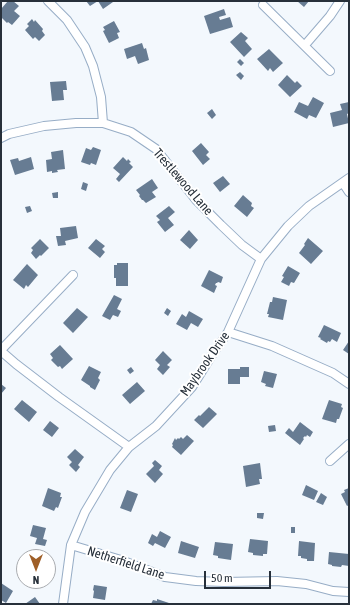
<!DOCTYPE html>
<style>
body{margin:0}
#map{position:relative;width:350px;height:605px;overflow:hidden;background:#f3f8fd;font-family:"Asap Condensed",sans-serif}
canvas{display:block}
.frame{position:absolute;inset:0;border:2px solid #27303a;pointer-events:none}
.north{position:absolute;left:16px;top:549px;width:40px;height:40px;box-sizing:border-box;background:#fff;border:1px solid #a9acb0;border-radius:50%;rotate:180deg;font-size:11px;font-weight:700;line-height:16px;text-align:center;color:#27303a}
.north::after{content:'';display:block;margin:auto;width:14px;height:18px;background:#9f5f28;clip-path:polygon(50% 0,100% 100%,50% 72%,0 100%)}
.scale{position:absolute;left:204px;top:571px;width:67px;height:18px;box-sizing:border-box;border:2px solid #27303a;border-top:0;padding-left:5px;font-size:12px;line-height:14px;white-space:nowrap;color:#27303a;-webkit-text-stroke:3px #fff;paint-order:stroke}
</style>
<div id="map">
<canvas width="350" height="605"></canvas>
<div class="frame"></div>
<div class="north">N</div>
<div class="scale">50 m</div>
</div>
<script>
const context = document.querySelector('canvas').getContext('2d');
context.lineJoin = 'round';
function paint(path, color) { context.fillStyle = color; context.fill(path, 'evenodd'); }
const toPath = rows => new Path2D(rows.map(r => 'M' + r).join(''));
function strokePath(path, color, width, dash) { context.strokeStyle = color; context.lineWidth = width; context.lineCap = dash ? 'butt' : 'round'; context.setLineDash(dash || []); context.stroke(path); }
function drawText(font, color, halo, rows, align = 'center') {
  context.font = font + ' "Asap Condensed",sans-serif'; context.lineWidth = 4; context.setLineDash([]); context.textBaseline = 'middle'; context.strokeStyle = halo; context.fillStyle = color; for (const [text, x, y, turn = 0] of rows) {
    context.save(); context.translate(x, y); context.rotate((+turn || 0) * Math.PI / 180); context.textAlign = isNaN(turn) ? turn : align; if (halo) context.strokeText(text, 0, 0); context.fillText(text, 0, 0); context.restore();
  }
}
const building = toPath([
 [8,1,13,1,19,6,14,11,20,16,12,25,8,22,7,23,1,17,1,9],
 [86,1,98,1,90,6],
 [98,1,112,1,113,2,103,9],
 [297,1,309,1,304,7],
 [224,9,226,15,219,17,220,20,230,17,233,27,210,34,204,16],
 [32,19,34,22,35,20,43,29,42,31,45,35,39,41,35,37,33,39,25,30,29,26,27,24],
 [114,21,120,32,117,33,119,38,109,43,103,31,105,30,103,27],
 [241,32,248,38,245,41,252,49,244,57,230,42],
 [142,43,144,49,146,48,149,60,138,64,135,56,127,59,124,49],
 [269,49,283,63,273,72,270,68,268,71,257,59],
 [240,59,244,63,241,66,237,62],
 [240,72,244,76,241,80,236,75],
 [287,75,295,83,297,81,302,86,290,97,278,85],
 [66,81,67,90,63,90,64,100,52,101,50,82],
 [313,97,324,103,316,118,309,115,307,119,294,112,299,102,308,106],
 [349,102,349,113,347,114,349,123,333,127,330,113,342,110,340,104],
 [212,109,216,115,212,119,207,113],
 [201,143,209,152,206,155,210,159,203,165,192,151],
 [93,147,101,150,96,165,91,163,90,165,81,162,86,148,91,150],
 [63,150,65,169,57,170,58,172,52,173,52,171,47,172,46,160,52,159,51,152],
 [31,157,34,169,15,175,10,160,18,158,19,161],
 [123,157,127,161,128,159,131,162,129,163,133,167,119,182,116,179,120,174,113,168],
 [223,176,230,184,220,192,213,183],
 [152,179,158,188,152,192,156,197,146,203,143,200,142,200,139,196,140,195,136,190],
 [83,182,88,184,86,191,81,189],
 [58,192,58,198,53,198,52,193],
 [243,195,252,203,251,206,254,208,247,217,234,206],
 [30,206,32,211,27,213,25,207],
 [169,206,175,212,168,218,174,225,165,232,157,222,160,220,156,216],
 [76,226,78,238,65,241,66,245,58,246,56,236,61,236,60,228],
 [189,230,198,240,190,249,180,240],
 [308,238,323,251,311,264,299,253,305,245,304,244],
 [40,239,49,248,41,256,40,255,36,259,31,253,33,250,31,248],
 [96,239,105,246,102,249,105,252,100,258,88,248],
 [117,263,128,263,128,286,116,286,116,278,114,278,114,265,117,265],
 [27,264,38,275,28,287,26,285,24,289,13,280],
 [288,266,300,273,294,283,291,282,289,286,281,282,284,277,282,276],
 [209,270,223,277,221,283,218,282,217,283,216,283,215,285,217,286,214,293,201,286],
 [114,295,122,299,117,309,121,311,118,317,113,315,110,320,102,316],
 [273,297,287,300,283,320,268,317,269,314,267,314,270,302,272,302],
 [77,308,88,317,73,333,63,323],
 [167,308,171,311,168,316,164,313],
 [189,311,203,319,198,327,191,323,187,330,176,324,182,314,186,317],
 [324,325,341,333,337,342,332,339,330,342,328,341,327,343,320,339,321,338,318,337],
 [349,341,349,354,343,350],
 [60,345,73,359,62,369,60,366,58,367,51,360,53,358,50,354],
 [163,351,172,360,167,365,170,367,163,375,157,369,160,365,155,360],
 [89,366,101,372,98,378,100,380,95,390,90,387,90,386,81,380],
 [131,367,134,371,130,374,127,370],
 [240,367,249,367,249,377,240,377,240,384,228,384,228,369,240,369],
 [264,371,277,374,273,388,265,386,266,384,261,382],
 [137,382,145,391,130,404,122,395],
 [1,384,6,388,1,394],
 [22,400,37,412,29,422,14,409],
 [329,400,342,404,341,407,343,408,339,419,337,419,336,423,322,419],
 [209,407,217,414,203,428,194,420,199,415,200,416],
 [50,421,59,428,52,437,43,430],
 [300,422,313,432,310,437,307,435,306,437,305,436,303,438,304,439,300,445,285,433,289,428,293,432],
 [275,425,276,431,269,432,268,426],
 [187,435,194,441,181,455,172,447,173,445,172,444,175,438,176,440,178,438,179,439,181,437,183,439],
 [75,449,84,457,78,465,80,467,76,472,69,465,72,462,67,457],
 [155,460,162,466,159,470,163,474,155,483,146,474,154,466,152,463],
 [260,463,262,479,259,479,260,484,246,487,243,466],
 [306,485,318,491,314,500,302,495],
 [48,488,61,493,60,497,62,497,58,508,56,507,54,511,42,506],
 [349,488,349,505,347,506,341,494,345,492,344,490],
 [127,490,138,494,131,512,120,508],
 [321,493,327,497,323,505,316,502],
 [257,513,264,513,263,519,257,518],
 [33,525,46,528,43,539,47,540,45,546,35,544,37,538,30,536],
 [291,527,295,527,295,533,291,533],
 [160,531,171,537,165,548,155,543,153,546,148,543,152,534,157,537],
 [250,539,268,541,267,554,263,554,263,556,253,555,253,553,248,552],
 [181,541,199,547,195,558,178,553],
 [299,541,315,543,314,561,307,561,307,559,301,558,301,556,298,556],
 [215,542,233,544,231,560,218,558,218,556,213,555],
 [329,552,349,554,349,566,342,565,341,567,332,566,332,565,328,564],
 [20,562,24,565,24,568,22,570,17,566],
 [1,583,13,591,6,603,1,600],
 [94,585,107,587,105,600,93,598,94,591,93,590],
 [35,597,40,604,25,604],
 [157,599,172,604,151,604,153,600,157,601]
]);
const street = toPath([
 [48,1,67,20,85,47,93,66,101,97,103,123],
 [263,5,330,71],
 [305,45,330,16,340,1],
 [1,138,9,134,44,126,76,123,103,123,131,132,156,149,196,200,221,225,242,245,261,259],
 [343,183,349,192],
 [228,332,272,346,333,373,349,384],
 [1,350,73,275],
 [1,351,16,364,59,397,129,447],
 [330,461,349,444],
 [71,545,121,560,165,577,196,581,224,582,277,581,306,584,333,591,349,592],
 [63,604,71,545,85,512,110,470,129,447,156,426,192,387,212,355,228,332,261,259,288,226,309,206,349,178]
]);
const streetNames = [
 ["Trestlewood Lane",183,182,49],
 ["Maybrook Drive",205,364,-55],
 ["Netherfield Lane",126,563,18]
];
paint(building, '#677c93');
strokePath(street, '#97adc6', 10);
strokePath(street, '#fff', 8);
drawText('13px', '#27303a', '#fff', streetNames);
</script>
